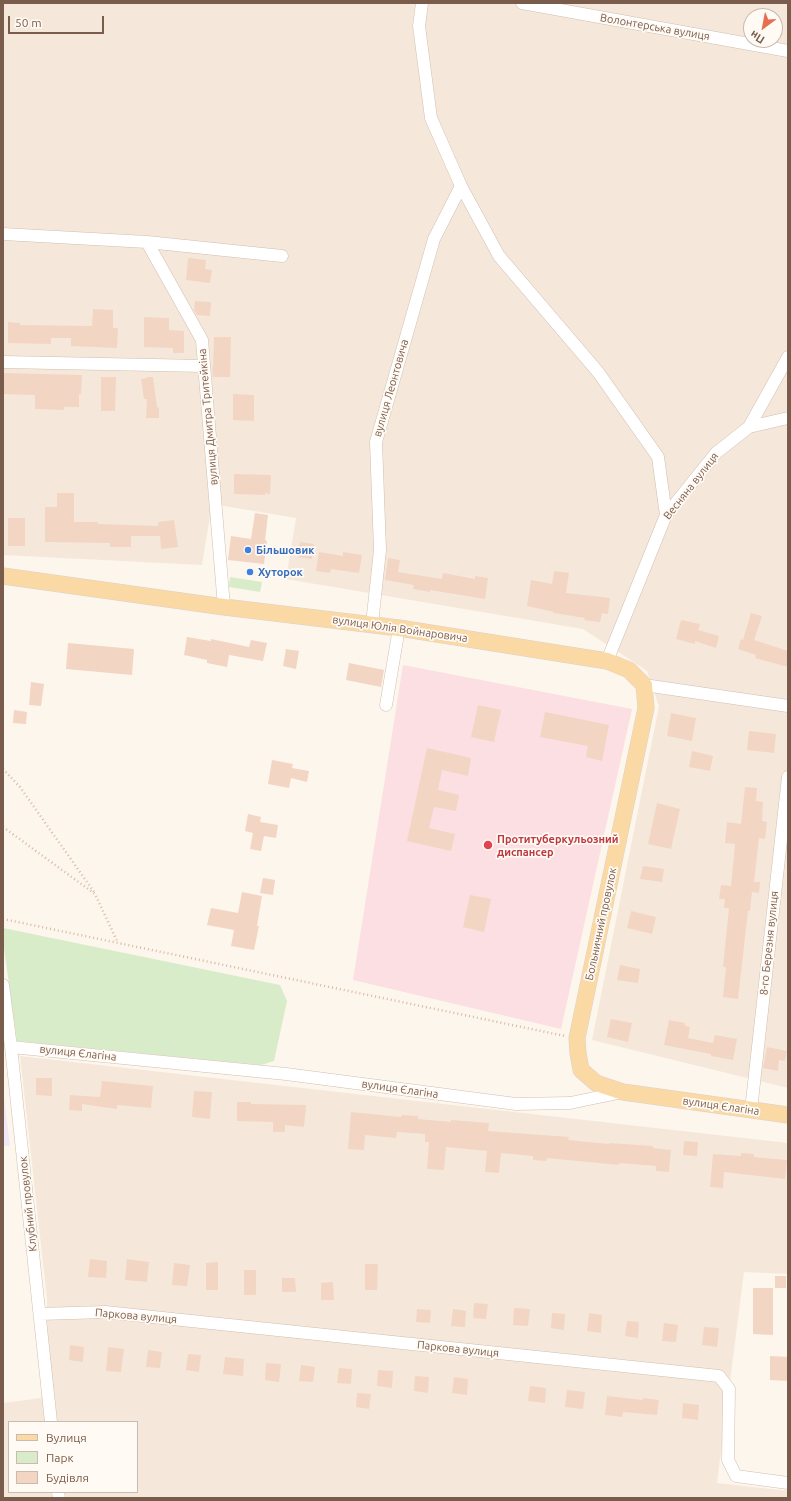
<!DOCTYPE html>
<meta charset="utf-8">
<style>
body{margin:0}
#map{position:relative;width:791px;height:1501px;overflow:hidden;background:#fdf6ec;font-family:Ubuntu,sans-serif}
canvas{display:block}
.frame{position:absolute;inset:0;border:4px solid #7a5c4d;pointer-events:none}
.legend{position:absolute;left:8px;top:1421px;width:130px;height:72px;box-sizing:border-box;background:#fffaf3;border:1px solid #cabbb1;margin:0;padding:5px 7px;list-style:none;font-size:12px;color:#7a5c4d}
.legend li{display:flex;align-items:center;gap:8px;height:20px}
.legend b{width:20px;border:1px solid #cabbb1}
.north{position:absolute;left:743px;top:8px;width:40px;height:40px;box-sizing:border-box;background:#fffaf3;border:1px solid #cabbb1;border-radius:50%;rotate:212deg;font-size:11px;font-weight:700;line-height:16px;text-align:center;color:#7a5c4d}
.north::after{content:'';display:block;margin:auto;width:14px;height:18px;background:#e76f51;clip-path:polygon(50% 0,100% 100%,50% 72%,0 100%)}
.scale{position:absolute;left:8px;top:16px;width:96px;height:18px;box-sizing:border-box;border:2px solid #7a5c4d;border-top:0;padding-left:5px;font-size:12px;line-height:14px;white-space:nowrap;color:#7a5c4d;-webkit-text-stroke:3px #fffaf3;paint-order:stroke}
</style>
<div id="map">
<canvas width="791" height="1501"></canvas>
<div class="frame"></div>
<ul class="legend">
<li><b style="height:5px;background:#fbd9a5"></b>Вулиця</li>
<li><b style="height:11px;background:#d8ecc9"></b>Парк</li>
<li><b style="height:11px;background:#f3d5c3"></b>Будівля</li>
</ul>
<div class="north">Пн</div>
<div class="scale">50 m</div>
</div>
<script>
const context = document.querySelector('canvas').getContext('2d');
context.lineJoin = 'round';
function paint(path, color) { context.fillStyle = color; context.fill(path, 'evenodd'); }
const toPath = rows => new Path2D(rows.map(r => 'M' + r).join(''));
function strokePath(path, color, width, dash) { context.strokeStyle = color; context.lineWidth = width; context.lineCap = dash ? 'butt' : 'round'; context.setLineDash(dash || []); context.stroke(path); }
function drawText(font, color, halo, rows, align = 'center') {
  context.font = font + ' Ubuntu,sans-serif'; context.lineWidth = 3.5; context.setLineDash([]); context.textBaseline = 'middle'; context.strokeStyle = halo; context.fillStyle = color; for (const [text, x, y, turn = 0] of rows) {
    context.save(); context.translate(x, y); context.rotate((+turn || 0) * Math.PI / 180); context.textAlign = isNaN(turn) ? turn : align; if (halo) context.strokeText(text, 0, 0); context.fillText(text, 0, 0); context.restore();
  }
}
const residential = toPath([
 [3,3,788,3,788,1088,592,1040,659,706,647,671,583,629,286,579,296,518,212,504,202,565,3,555],
 [751,16,775,16,775,40,751,40],
 [20,1056,788,1143,788,1274,744,1272,717,1483,788,1491,788,1498,3,1498,3,1403,41,1398,47,1332,47,1299],
 [9,1422,137,1422,137,1492,9,1492]
]);
const education = toPath([
 [3,1089,10,1146,3,1146]
]);
const medical = toPath([
 [403,665,632,709,561,1029,353,980]
]);
const green = toPath([
 [230,577,262,582,260,592,229,587],
 [3,928,280,985,287,1001,274,1061,261,1065,17,1041,3,941]
]);
const building = toPath([
 [188,258,206,260,205,269,212,270,210,283,186,280],
 [195,301,211,302,210,316,197,315,194,310],
 [93,309,113,310,113,328,118,328,117,348,71,346,71,338,51,338,51,344,8,343,8,322,20,323,20,325,92,326],
 [144,317,169,318,169,330,184,331,184,353,173,353,173,348,144,347],
 [214,337,231,337,230,377,213,377,212,367,213,367],
 [3,373,82,375,81,394,79,394,79,407,64,407,64,410,35,409,35,395,3,394],
 [101,377,116,377,115,411,101,411],
 [147,377,153,377,157,407,159,408,159,418,146,418,147,399,144,399,141,379,147,378],
 [233,394,254,395,254,421,233,420],
 [234,474,271,475,270,494,265,493,265,495,234,494],
 [57,493,74,493,74,522,98,522,98,524,158,526,158,522,174,520,178,547,161,549,160,536,131,536,131,547,110,547,110,543,45,542,45,507,57,507],
 [255,513,268,515,265,540,267,541,264,564,228,560,231,536,251,539],
 [8,518,25,518,25,546,8,546],
 [300,542,314,544,312,559,298,557],
 [319,552,343,556,343,552,362,555,359,573,331,569,330,573,316,571],
 [388,558,400,560,398,572,442,579,443,573,475,579,475,576,488,578,485,599,430,590,430,592,413,589,414,585,385,580],
 [554,571,569,573,566,593,610,598,608,614,602,613,600,622,584,620,585,618,554,613,554,612,527,606,531,580,552,584],
 [751,613,762,616,754,640,788,651,788,667,755,658,756,655,738,649,741,639,743,640],
 [681,620,700,624,698,630,719,636,716,648,695,641,695,644,676,639],
 [187,637,211,641,211,639,249,647,251,640,267,643,263,661,229,655,227,667,207,663,207,660,184,655],
 [68,643,134,649,132,675,66,669],
 [286,649,299,651,296,669,283,666],
 [349,663,384,670,381,687,346,680],
 [31,682,44,684,41,706,29,705],
 [478,705,501,710,494,742,471,737],
 [14,710,27,712,26,724,13,723],
 [545,712,609,725,602,761,586,757,588,746,540,737],
 [671,713,696,718,692,741,667,736],
 [749,731,776,734,774,753,747,750],
 [427,748,471,758,468,776,442,770,438,790,459,795,456,811,434,807,429,828,455,834,451,851,407,841],
 [692,751,713,756,710,771,689,767],
 [272,760,293,764,292,768,309,771,307,782,291,778,289,788,268,784],
 [745,787,757,788,756,801,763,802,762,821,767,822,765,839,759,838,754,882,760,882,759,893,752,892,750,911,748,911,738,999,723,997,726,967,723,967,729,908,724,908,725,899,719,899,721,885,731,886,735,844,725,843,727,822,741,824],
 [657,803,680,809,671,849,648,844],
 [248,814,261,817,260,822,278,825,276,838,264,836,261,851,250,849,253,833,245,831],
 [643,866,664,869,662,882,640,879],
 [263,878,275,880,273,895,260,893],
 [242,892,262,896,257,926,259,926,254,950,231,946,234,930,207,925,211,908,238,913],
 [470,895,491,899,484,932,463,927],
 [631,911,656,917,652,934,627,928],
 [620,965,640,969,638,983,617,980],
 [611,1019,632,1023,628,1042,607,1037],
 [669,1020,685,1023,685,1026,690,1027,688,1038,713,1043,715,1035,737,1039,733,1060,711,1056,711,1054,664,1045],
 [767,1047,787,1051,785,1061,779,1060,778,1071,763,1068],
 [36,1078,52,1078,52,1096,36,1095],
 [102,1081,153,1086,151,1108,117,1105,117,1109,82,1104,82,1111,69,1110,70,1095,100,1097],
 [194,1091,212,1092,210,1119,192,1117],
 [237,1102,251,1102,251,1104,306,1105,304,1127,285,1125,285,1132,273,1132,273,1122,237,1121],
 [351,1112,401,1117,402,1115,418,1116,418,1119,451,1122,451,1120,489,1123,488,1131,569,1137,568,1140,609,1144,609,1143,653,1146,653,1148,671,1150,669,1172,656,1171,656,1166,619,1163,619,1165,547,1158,546,1161,533,1160,533,1156,501,1153,499,1173,485,1172,487,1151,446,1147,444,1170,427,1169,429,1142,425,1142,425,1134,397,1132,396,1138,365,1135,364,1150,348,1149],
 [684,1141,698,1142,697,1156,683,1155],
 [741,1153,754,1154,754,1157,787,1160,785,1179,724,1172,723,1188,710,1187,713,1154,741,1156],
 [90,1259,107,1261,106,1278,88,1277],
 [127,1259,149,1262,147,1282,125,1280],
 [218,1262,218,1290,206,1290,206,1263],
 [174,1263,190,1265,187,1286,172,1285],
 [365,1264,378,1264,377,1290,365,1290],
 [244,1270,256,1270,256,1295,244,1295],
 [775,1276,786,1276,786,1288,775,1288],
 [282,1278,295,1278,296,1292,282,1292],
 [333,1282,334,1300,321,1300,321,1283],
 [753,1288,773,1288,773,1335,753,1334],
 [474,1303,488,1304,486,1319,473,1318],
 [514,1308,530,1309,528,1326,513,1325],
 [417,1309,431,1310,430,1323,416,1322],
 [453,1309,466,1311,465,1327,451,1326],
 [552,1313,565,1314,564,1330,551,1328],
 [589,1313,602,1315,601,1333,587,1331],
 [627,1321,639,1322,638,1338,625,1336],
 [664,1323,678,1325,676,1342,662,1341],
 [704,1327,719,1328,717,1347,702,1345],
 [70,1345,84,1347,83,1362,69,1360],
 [108,1347,124,1349,121,1372,106,1371],
 [148,1350,162,1352,160,1368,146,1367],
 [188,1354,201,1355,199,1372,186,1370],
 [770,1356,788,1357,788,1381,770,1380],
 [225,1357,244,1359,243,1376,223,1374],
 [266,1363,281,1364,279,1382,265,1380],
 [301,1365,315,1367,313,1382,299,1381],
 [339,1368,352,1369,351,1384,337,1383],
 [378,1370,393,1371,392,1388,377,1386],
 [415,1376,429,1377,428,1393,414,1391],
 [454,1377,468,1379,467,1395,452,1393],
 [530,1386,546,1388,545,1403,528,1401],
 [567,1390,585,1392,583,1409,565,1407],
 [357,1393,371,1394,369,1409,356,1407],
 [607,1396,643,1400,643,1398,659,1400,657,1415,623,1412,622,1417,605,1415],
 [683,1403,699,1405,698,1420,682,1418]
]);
const path = toPath([
 [3,769,20,787,94,892],
 [3,827,95,894,118,943],
 [3,919,565,1036]
]);
const minor = toPath([
 [422,3,419,26,431,118,461,186,499,256,598,372,658,457,666,515],
 [522,3,788,51],
 [3,234,147,242,282,256],
 [147,242,202,340,224,607],
 [3,362,204,366],
 [749,427,788,357],
 [372,624,380,550,376,442,434,239,461,186],
 [607,661,666,515,716,453,749,427,788,418],
 [644,685,788,706],
 [386,705,399,628],
 [3,985,11,1047,51,1422],
 [11,1047,286,1074,516,1104,570,1103,623,1092],
 [751,1110,788,777],
 [40,1314,105,1312,719,1376,729,1389,728,1460,736,1476,788,1483],
 [58,1492,59,1498]
]);
const major = toPath([
 [3,576,224,607,399,628,607,661,629,670,644,685,646,708,577,1038,578,1053,581,1070,596,1083,623,1092,788,1115]
]);
const markers = [
 [248,550,4,"#3f7fe0"],
 [250,572,4,"#3f7fe0"],
 [488,845,5,"#e0444e"]
];
const streetNames = [
 ["Волонтерська вулиця",655,27,10],
 ["вулиця Леонтовича",391,388,-74],
 ["вулиця Дмитра Тритейкіна",208,417,-95],
 ["Весняна вулиця",691,486,-52],
 ["вулиця Юлія Войнаровича",400,629,8],
 ["Больничний провулок",601,924,-78],
 ["8-го Березня вулиця",769,943,-84],
 ["вулиця Єлагіна",78,1053,6],
 ["вулиця Єлагіна",400,1089,8],
 ["вулиця Єлагіна",721,1106,8],
 ["Клубний провулок",28,1204,-96],
 ["Паркова вулиця",136,1316,5],
 ["Паркова вулиця",458,1349,6]
];
const shopNames = [
 ["Більшовик",256,550],
 ["Хуторок",258,572]
];
const healthNames = [
 ["Протитуберкульозний",497,839],
 ["диспансер",497,852]
];
paint(residential, '#f5e8da');
paint(education, '#f3e8fa');
paint(medical, '#fbdfe3');
paint(green, '#d8ecc9');
paint(building, '#f3d5c3');
strokePath(minor, '#d1beb0', 13);
strokePath(major, '#dad1cd', 17);
strokePath(path, '#d9b8a5', 2.5, [1, 3]);
strokePath(minor, '#fff', 12);
strokePath(major, '#fbd9a5', 16);
for (const [x, y, r, color] of markers) { const dot = new Path2D(); dot.arc(x, y, r, 0, 2 * Math.PI); context.fillStyle = color; context.fill(dot); strokePath(dot, '#fffaf3', 1.5); }
drawText('11px', '#7a5c4d', '#fffaf3', streetNames);
drawText('bold 11px', '#366cbe', '#fffaf3', shopNames, 'left');
drawText('bold 11px', '#be3a42', '#fffaf3', healthNames, 'left');
</script>
